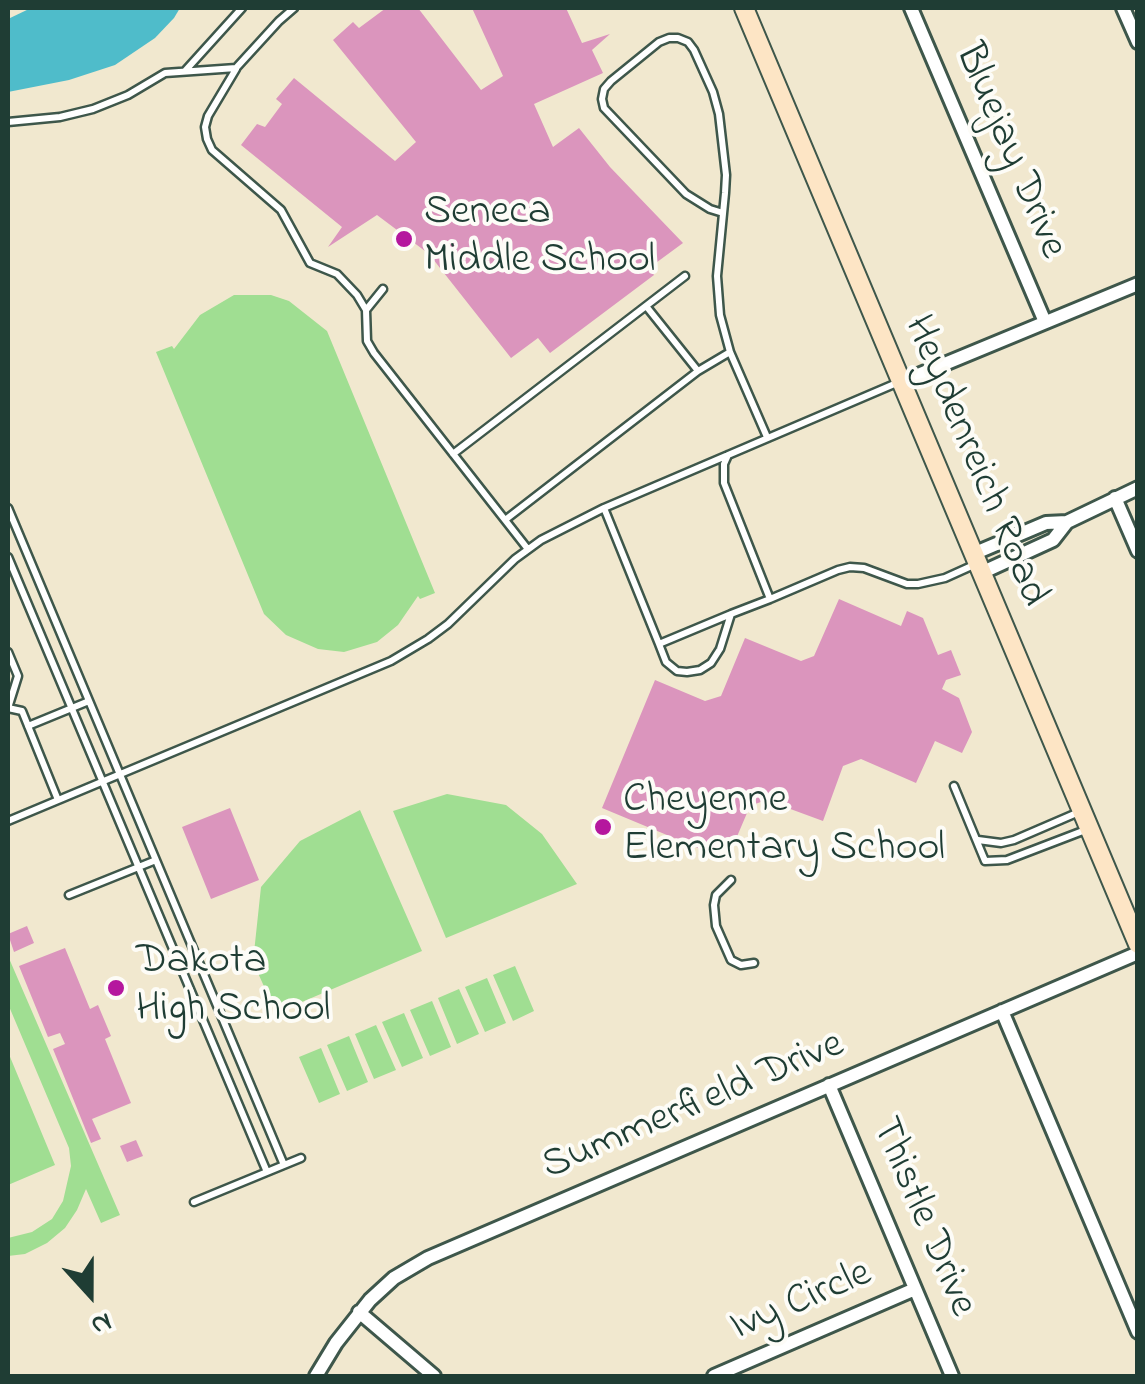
<!DOCTYPE html>
<style>
body{margin:0}
#map{position:relative;width:1145px;height:1384px;overflow:hidden;background:#f1e8cf;font-family:"Indie Flower",sans-serif}
canvas{display:block}
.frame{position:absolute;inset:0;border:10px solid #1f3d34;pointer-events:none}
.north{position:absolute;left:40px;top:1244px;width:100px;height:100px;-webkit-text-stroke:8px #fdfcf7;paint-order:stroke;rotate:159deg;font-size:28px;font-weight:700;line-height:40px;text-align:center;color:#1f3d34}
.north::after{content:'';display:block;margin:auto;width:35px;height:45px;background:#1f3d34;clip-path:polygon(50% 0,100% 100%,50% 72%,0 100%)}
</style>
<div id="map">
<canvas width="1145" height="1384"></canvas>
<div class="frame"></div>
<div class="north">N</div>
</div>
<script>
const context = document.querySelector('canvas').getContext('2d');
context.lineJoin = 'round';
function paint(path, color) { context.fillStyle = color; context.fill(path, 'evenodd'); }
const toPath = rows => new Path2D(rows.map(r => 'M' + r).join(''));
function strokePath(path, color, width, dash) { context.strokeStyle = color; context.lineWidth = width; context.lineCap = dash ? 'butt' : 'round'; context.setLineDash(dash || []); context.stroke(path); }
function drawText(font, color, halo, rows, align = 'center') {
  context.font = font + ' "Indie Flower",sans-serif'; context.lineWidth = 8; context.setLineDash([]); context.textBaseline = 'middle'; context.strokeStyle = halo; context.fillStyle = color; for (const [text, x, y, turn = 0] of rows) {
    context.save(); context.translate(x, y); context.rotate((+turn || 0) * Math.PI / 180); context.textAlign = isNaN(turn) ? turn : align; if (halo) context.strokeText(text, 0, 0); context.fillText(text, 0, 0); context.restore();
  }
}
const green = toPath([
 [234,295,271,295,289,301,327,331,435,593,420,599,418,596,398,625,377,642,344,652,318,649,286,635,264,614,156,352,172,346,174,349,200,315],
 [447,794,506,805,542,834,577,884,446,938,393,811],
 [360,810,422,951,276,1013,253,962,261,887,300,841],
 [8,956,120,1215,101,1223,86,1189,77,1210,65,1228,47,1243,25,1254,8,1256,8,1238,32,1232,52,1219,63,1201,71,1166,69,1148,8,1004],
 [515,966,534,1011,513,1021,493,975],
 [487,978,506,1023,485,1032,465,987],
 [459,989,479,1034,457,1044,438,998],
 [432,1001,451,1047,430,1056,410,1010],
 [404,1013,423,1058,402,1067,382,1022],
 [376,1025,396,1070,374,1079,355,1034],
 [349,1036,368,1082,347,1091,327,1045],
 [321,1048,340,1094,319,1103,299,1057],
 [8,1052,55,1165,8,1185]
]);
const water = toPath([
 [31,8,180,8,174,18,155,38,115,65,69,80,8,92,8,19]
]);
const building = toPath([
 [386,8,418,8,481,90,503,76,472,8,566,8,582,43,610,34,592,50,603,73,534,104,553,147,579,128,610,167,683,243,649,268,654,275,550,353,538,338,511,358,429,254,377,215,328,247,342,227,241,145,257,124,265,127,282,104,276,99,294,78,395,161,416,142,333,40,353,22,359,28],
 [839,599,901,626,907,611,923,618,938,655,951,650,961,675,946,680,942,689,959,698,972,732,962,753,935,741,916,783,861,759,843,766,823,821,766,800,750,806,727,860,602,808,655,680,705,701,721,696,745,638,801,661,814,656],
 [230,808,259,880,211,899,182,827],
 [27,926,34,943,14,952,8,934],
 [65,948,90,1009,98,1005,111,1036,105,1039,131,1103,92,1119,101,1139,91,1143,53,1049,65,1044,60,1033,48,1037,19,966],
 [136,1140,143,1156,127,1162,120,1146]
]);
const lane = toPath([
 [236,69,208,116,205,127,207,139,212,150,281,210,310,263,337,274,357,295,366,310],
 [185,71,242,8],
 [8,122,60,117,93,109,128,95,165,73,236,68,279,21,294,8],
 [723,213,710,209,686,194,604,108,602,99,604,89,611,81,659,42,669,38,678,38,688,42,694,50,713,92,719,114,726,175,725,193,717,276,720,315,730,352,767,437],
 [383,289,366,310,367,341,374,353,527,548],
 [646,306,698,371],
 [453,454,685,276],
 [728,455,724,464,724,483,770,599],
 [8,508,284,1165],
 [604,508,659,644],
 [505,520,698,371,730,352],
 [8,557,267,1172],
 [731,614,720,649,711,663,700,670,687,672,677,671,666,662,659,644,731,614,770,599,838,570,850,567,864,568,907,584,918,584,945,578,976,564],
 [8,652,18,676,8,708],
 [8,708,22,711,58,800],
 [28,726,89,701],
 [954,786,985,861,1007,860,1088,829],
 [8,821,391,661,428,639,448,624,515,559,541,540,604,508,899,382],
 [978,840,1001,843,1014,840,1079,812],
 [731,880,716,895,714,905,716,926,731,960,741,965,754,963],
 [69,895,156,860],
 [194,1202,301,1158]
]);
const street = toPath([
 [911,8,1045,322],
 [1123,8,1138,42],
 [901,382,1138,284],
 [1115,498,1138,551],
 [973,554,1046,523,1067,522,1138,488],
 [981,573,1053,540,1067,522],
 [1002,1011,1138,1332],
 [829,1085,952,1376],
 [359,1312,434,1376],
 [316,1376,336,1343,370,1300,394,1278,428,1258,1138,953],
 [714,1376,915,1289]
]);
const secondary = toPath([
 [744,8,1138,944]
]);
const markers = [
 [404,239,10,"#b5179e"],
 [603,827,10,"#b5179e"],
 [116,988,10,"#b5179e"]
];
const streetNames = [
 ["Bluejay Drive",1008,152,67],
 ["Heydenreich Road",973,462,67],
 ["Summerfield Drive",694,1108,-23],
 ["Thistle Drive",921,1218,67],
 ["Ivy Circle",802,1303,-23]
];
const poiNames = [
 ["Seneca",424,215],
 ["Middle School",424,263],
 ["Cheyenne",623,803],
 ["Elementary School",623,851],
 ["Dakota",136,964],
 ["High School",136,1012]
];
paint(green, '#a0de92');
paint(water, '#4fbcca');
paint(building, '#db95bd');
strokePath(lane, '#3e574b', 11);
strokePath(street, '#3e574b', 18);
strokePath(secondary, '#3e574b', 22);
strokePath(lane, '#fff', 6);
strokePath(street, '#fff', 12);
strokePath(secondary, '#fde5c5', 18);
for (const [x, y, r, color] of markers) { const dot = new Path2D(); dot.arc(x, y, r, 0, 2 * Math.PI); context.fillStyle = color; context.fill(dot); strokePath(dot, '#fdfcf7', 4); }
drawText('42px', '#1f3d34', '#fdfcf7', streetNames);
drawText('42px', '#1f3d34', '#fdfcf7', poiNames, 'left');
</script>
